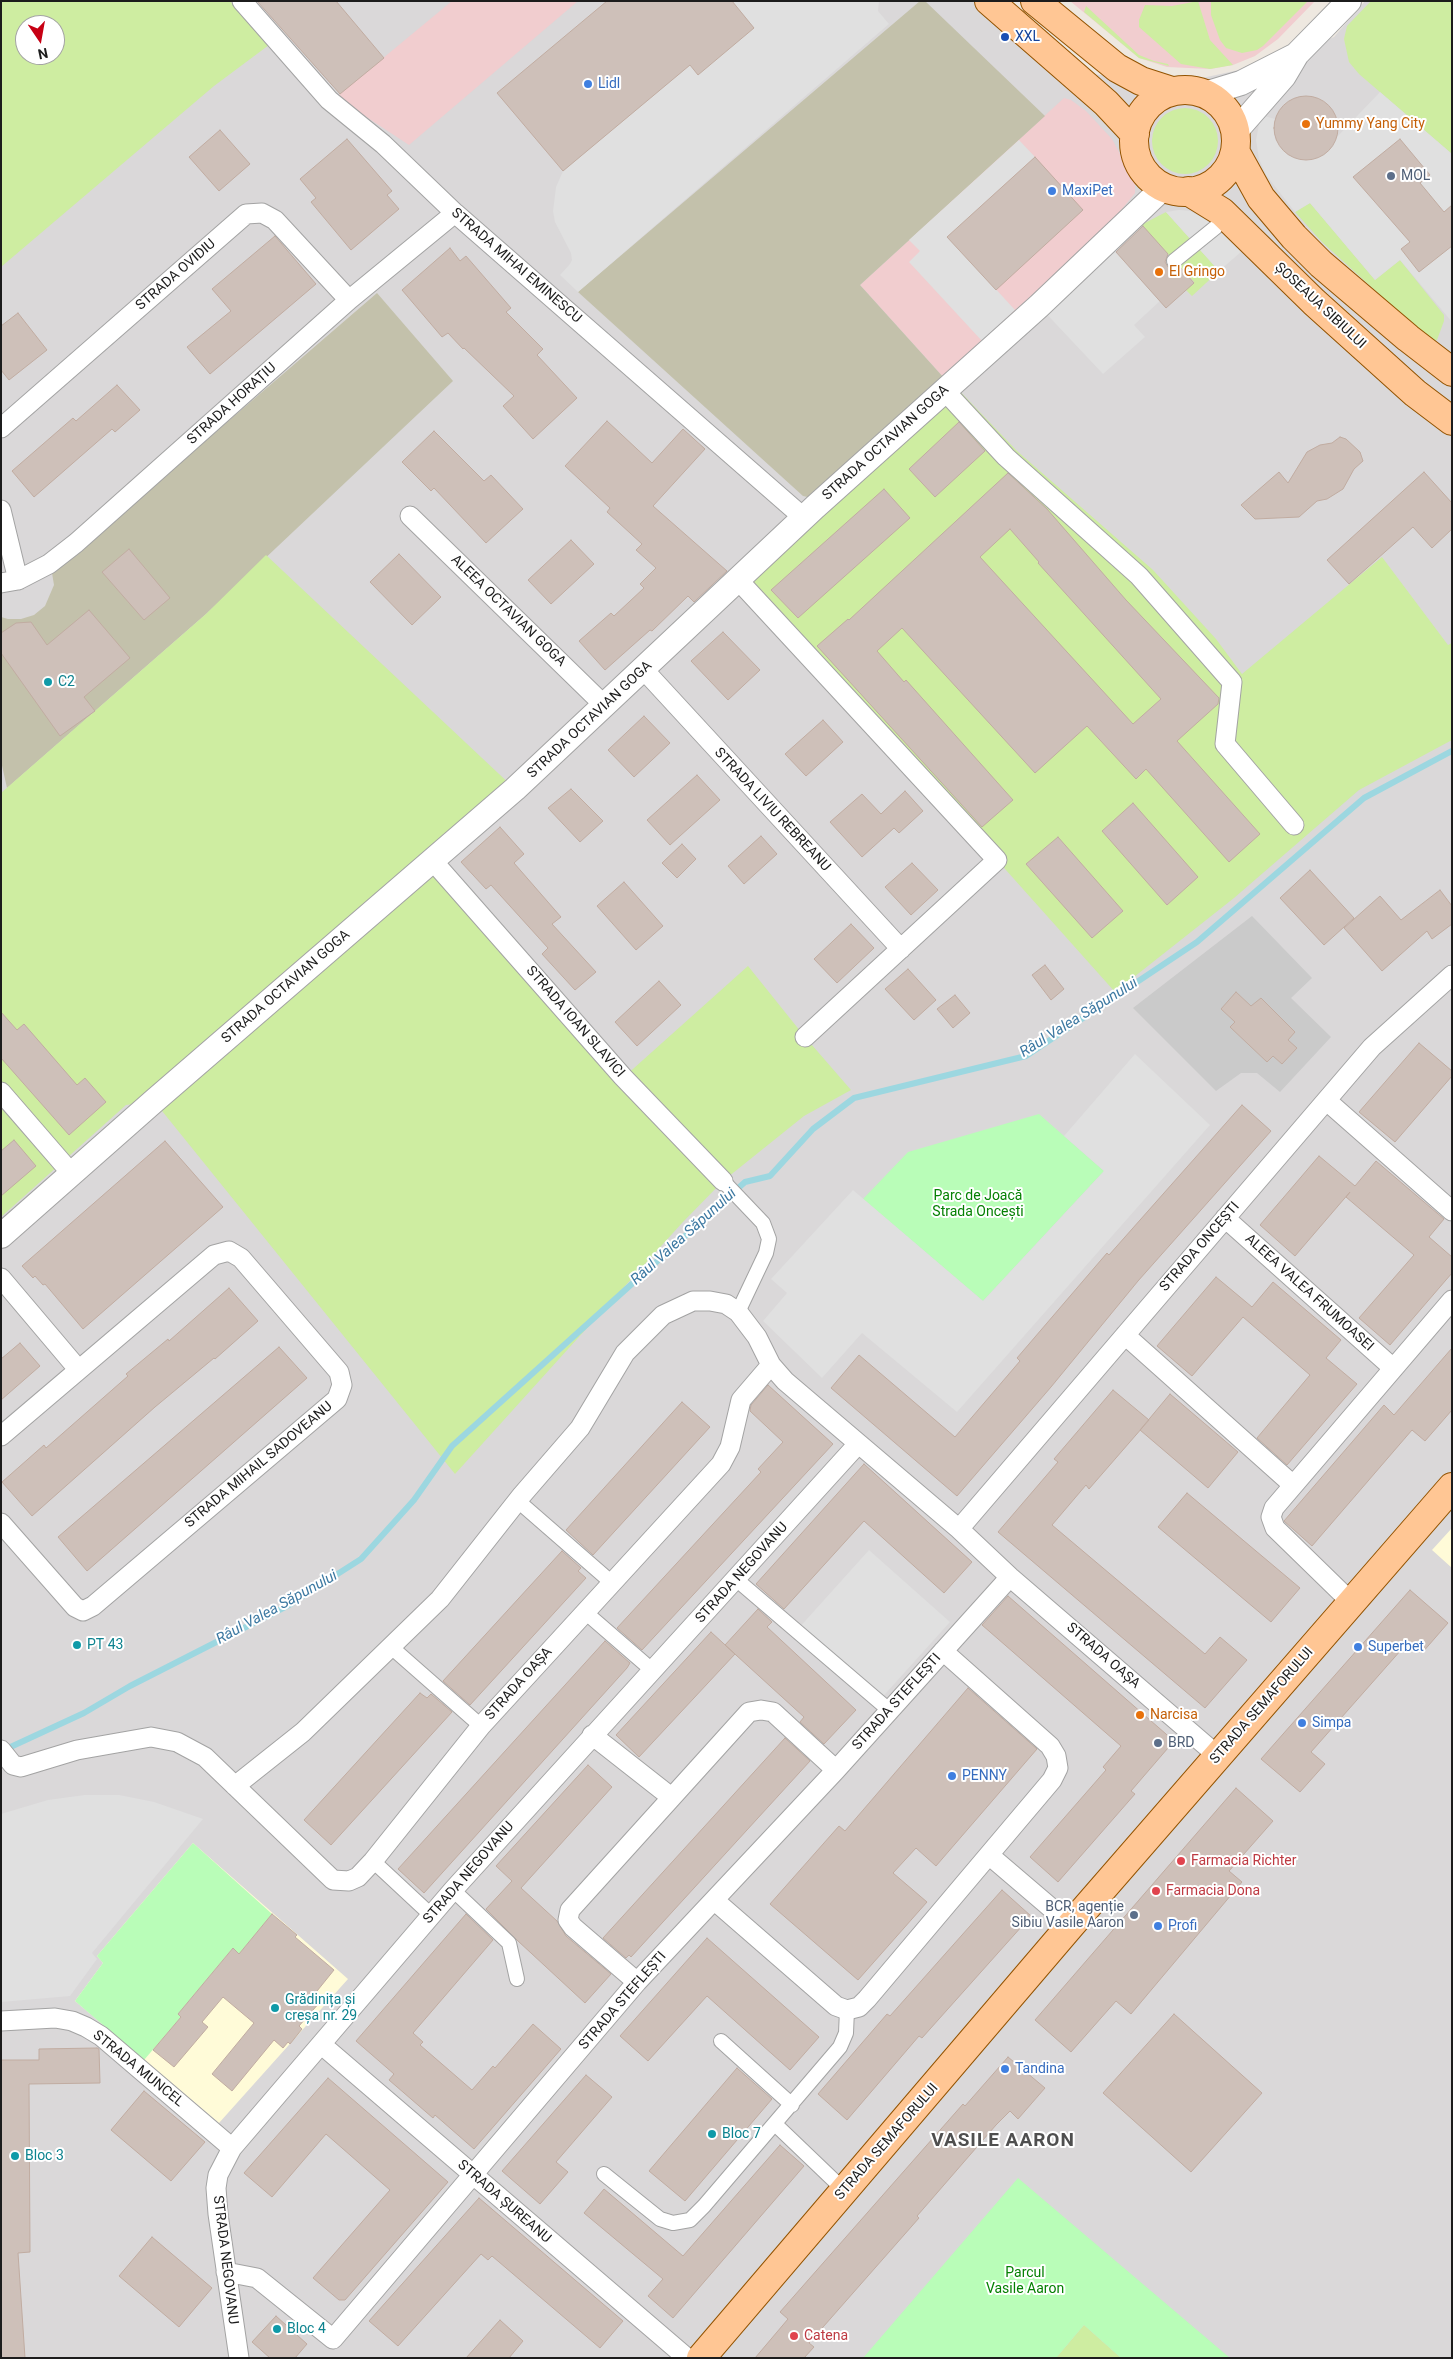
<!DOCTYPE html>
<meta charset="utf-8">
<style>
body{margin:0}
#map{position:relative;width:1453px;height:2359px;overflow:hidden;background:#eee8e0;font-family:Roboto,sans-serif}
canvas{display:block}
.frame{position:absolute;inset:0;border:2px solid #1c1c1c;pointer-events:none}
.north{position:absolute;left:15px;top:15px;width:50px;height:50px;box-sizing:border-box;background:#fff;border:1px solid #a4a4a4;border-radius:50%;rotate:168deg;font-size:14px;font-weight:700;line-height:20px;text-align:center;color:#1c1c1c}
.north::after{content:'';display:block;margin:auto;width:18px;height:22px;background:#c70014;clip-path:polygon(50% 0,100% 100%,50% 72%,0 100%)}
</style>
<div id="map">
<canvas width="1453" height="2359"></canvas>
<div class="frame"></div>
<div class="north">N</div>
</div>
<script>
const context = document.querySelector('canvas').getContext('2d');
context.lineJoin = 'round';
function paint(path, color) { context.fillStyle = color; context.fill(path, 'evenodd'); }
const toPath = rows => new Path2D(rows.map(r => 'M' + r).join(''));
function strokePath(path, color, width, dash) { context.strokeStyle = color; context.lineWidth = width; context.lineCap = dash ? 'butt' : 'round'; context.setLineDash(dash || []); context.stroke(path); }
function drawText(font, color, halo, rows, align = 'center') {
  context.font = font + ' Roboto,sans-serif'; context.lineWidth = 4; context.setLineDash([]); context.textBaseline = 'middle'; context.strokeStyle = halo; context.fillStyle = color; for (const [text, x, y, turn = 0] of rows) {
    context.save(); context.translate(x, y); context.rotate((+turn || 0) * Math.PI / 180); context.textAlign = isNaN(turn) ? turn : align; if (halo) context.strokeText(text, 0, 0); context.fillText(text, 0, 0); context.restore();
  }
}
const residential = toPath([
 [1,1,988,1,1059,70,1126,78,1193,80,1262,65,1334,37,1365,1,1452,1,1452,2358,1,2358],
 [25,25,55,25,55,55,25,55]
]);
const commercial = toPath([
 [452,1,578,1,409,145,336,97],
 [1070,1,1315,1,1278,39,1255,56,1233,65,1210,69,1167,67,1139,58],
 [1064,98,1071,100,1086,111,1112,139,1135,182,1135,193,1106,229,982,341,944,378,860,285]
]);
const education = toPath([
 [1452,1528,1452,1568,1432,1550],
 [193,1843,348,1979,219,2123,75,2001,103,1963,97,1956]
]);
const religious = toPath([
 [1252,916,1312,978,1291,998,1331,1037,1280,1092,1257,1073,1241,1073,1216,1091,1133,1008]
]);
const construction = toPath([
 [920,1,925,1,1045,116,860,285,944,378,812,498,803,496,578,292],
 [377,293,453,381,206,614,7,788,1,761,1,617,8,619,21,619,34,615,45,606,54,585,52,573]
]);
const grass = toPath([
 [1,1,230,1,269,45,214,86,1,267],
 [25,25,55,25,55,55,25,55],
 [1198,1,1210,40,1233,65,1210,69,1181,64,1139,27,1139,20,1145,5,1172,6],
 [1211,1,1308,1,1263,46,1257,50,1242,53,1226,48,1220,40,1211,15],
 [1371,1,1452,1,1452,154,1359,74,1349,62,1344,39,1347,26],
 [1086,6,1139,55,1154,61,1168,64,1169,66,1139,58,1084,12],
 '1152 141a33 33 0 1 1 66 0a33 33 0 1 1-66 0Z',
 [1310,203,1375,280,1400,260,1444,315,1444,321,1437,340,1434,341,1424,335,1322,242,1295,212],
 [1166,212,1219,271,1192,296,1186,290,1194,282,1141,225],
 [952,383,1017,451,1153,570,1216,639,1242,674,1382,557,1448,645,1452,643,1452,740,1359,790,1234,898,1115,992,997,860,739,581],
 [266,555,515,789,433,860,624,1077,748,966,805,1037,851,1090,804,1116,723,1181,682,1223,455,1474,154,1101,126,1105,1,1217,1,793,206,614],
 [1084,2325,1121,2358,1056,2358]
]);
const park = toPath([
 [1039,1114,1104,1171,983,1301,863,1199,908,1152],
 [193,1843,272,1914,239,1954,232,1949,178,2014,181,2017,144,2060,75,2001,103,1963,97,1956],
 [1018,2178,1230,2358,1121,2358,1084,2325,1056,2358,863,2358]
]);
const parking = toPath([
 [732,1,879,1,878,11,889,24,578,292,560,275,570,264,572,260,571,253,555,222,553,211,556,187,563,171,690,65,754,28],
 [1380,92,1452,154,1452,322,1400,260,1375,280,1310,203,1295,212,1266,175,1259,159,1256,140,1259,124,1264,116,1275,119,1274,129,1275,139,1288,155,1306,160,1316,158,1331,147,1336,138],
 [1019,140,1035,157,948,237,1015,310,982,341,909,262,920,251,909,240],
 [1179,210,1190,211,1203,218,1216,227,1241,252,1219,271,1166,212],
 [1114,250,1160,301,1134,325,1145,337,1103,374,1039,306],
 [1135,1054,1210,1125,957,1412,862,1333,822,1378,763,1321,787,1293,771,1279,853,1190,983,1301,1104,1171,1064,1136],
 [869,1550,950,1622,878,1702,797,1630],
 [85,1795,119,1795,154,1802,203,1819,92,1953,97,1959,70,1996,1,2002,1,1814,48,1800]
]);
const stream = toPath([
 [4,1750,84,1713,130,1686,289,1605,361,1559,414,1500,452,1446,745,1182,770,1176,813,1129,854,1098,1026,1056,1197,942,1364,798,1452,751]
]);
const building = toPath([
 [257,1,336,1,384,58,340,94,257,1],
 [607,1,732,1,754,28,698,75,690,65,563,171,497,93,607,1],
 '1274 128a32 32 0 1 1 64 0a32 32 0 1 1-64 0Z',
 [220,130,250,164,219,191,189,157,220,130],
 [347,139,392,191,387,195,399,209,351,250,311,202,316,198,300,179,347,139],
 [1400,139,1430,175,1420,183,1444,212,1452,205,1452,246,1419,272,1401,249,1410,242,1353,177,1400,139],
 [1035,157,1083,210,996,290,947,237,1035,157],
 [1143,226,1168,254,1165,262,1168,267,1175,270,1180,267,1194,283,1166,308,1116,252,1143,226],
 [275,236,316,284,210,374,187,347,231,311,212,289,275,236],
 [450,248,460,261,466,256,511,308,506,312,543,349,537,355,577,398,533,439,503,406,514,396,464,348,463,349,448,333,442,337,402,290,450,248],
 [18,313,47,350,9,380,1,370,1,326,18,313],
 [117,385,140,410,115,432,112,429,34,497,12,471,73,418,76,421,117,385],
 [607,421,652,463,683,429,705,449,653,506,727,571,694,602,688,596,652,631,650,630,605,670,579,641,611,613,614,616,644,588,640,584,656,568,636,550,642,544,607,512,610,508,565,466,607,421],
 [959,422,985,451,935,497,909,469,959,422],
 [434,431,484,481,491,475,523,509,486,543,434,488,431,491,402,462,434,431],
 [1340,437,1346,439,1360,452,1363,461,1354,469,1343,489,1327,499,1317,501,1299,517,1255,519,1241,505,1279,472,1288,483,1307,452,1320,445,1332,443,1340,437],
 [1424,472,1452,503,1452,529,1432,548,1413,527,1349,584,1327,560,1424,472],
 [1008,473,1047,509,1126,600,1219,698,1218,704,1177,741,1260,834,1229,862,1146,769,1136,779,1087,726,1035,773,902,628,877,651,904,682,906,680,1013,800,982,827,817,646,848,619,849,620,1008,473],
 [1010,529,1039,562,1038,563,1161,699,1133,724,980,557,1010,529],
 [884,489,910,518,798,618,771,590,884,489],
 [571,540,594,564,551,604,528,580,571,540],
 [129,549,170,598,144,620,102,572,129,549],
 [399,554,441,597,412,625,370,582,399,554],
 [89,610,130,658,84,697,95,711,60,736,1,653,1,633,16,623,31,622,47,645,89,610],
 [723,632,760,670,728,700,691,661,723,632],
 [644,716,670,743,634,777,608,750,644,716],
 [823,720,843,742,806,776,785,754,823,720],
 [697,775,720,800,670,845,647,820,697,775],
 [571,789,603,821,580,842,548,808,571,789],
 [905,791,923,811,899,833,894,828,862,857,830,822,862,794,881,814,905,791],
 [1133,803,1198,877,1167,905,1102,831,1133,803],
 [500,827,524,854,514,863,561,917,552,924,596,972,575,990,542,954,548,948,491,885,486,889,461,862,500,827],
 [761,836,777,854,744,884,728,866,761,836],
 [1058,837,1123,911,1092,938,1026,864,1058,837],
 [682,844,696,859,677,878,662,863,682,844],
 [912,863,938,890,911,915,885,887,912,863],
 [1310,870,1354,918,1324,945,1280,898,1310,870],
 [624,882,663,926,636,950,597,906,624,882],
 [1440,890,1452,906,1452,924,1432,939,1427,931,1382,971,1344,928,1380,896,1401,920,1440,890],
 [851,924,874,948,837,983,814,959,851,924],
 [1045,965,1064,989,1051,1000,1032,975,1045,965],
 [908,969,936,1000,914,1020,885,989,908,969],
 [659,981,681,1005,637,1046,615,1022,659,981],
 [1236,992,1251,1006,1261,998,1295,1032,1288,1040,1297,1048,1282,1064,1273,1056,1267,1062,1230,1027,1235,1022,1221,1009,1236,992],
 [955,995,970,1013,953,1028,937,1009,955,995],
 [1,1012,17,1030,24,1024,77,1085,85,1078,106,1102,69,1135,1,1058,1,1012],
 [1419,1043,1452,1071,1452,1076,1395,1142,1359,1112,1419,1043],
 [1242,1105,1271,1131,1138,1281,1051,1387,957,1496,831,1388,859,1355,955,1437,1020,1361,1017,1358,1107,1253,1109,1255,1242,1105],
 [14,1140,36,1166,1,1196,1,1151,14,1140],
 [165,1141,223,1207,83,1329,45,1284,43,1285,35,1276,33,1278,22,1266,165,1141],
 [1319,1156,1355,1186,1376,1161,1444,1219,1429,1237,1452,1257,1452,1273,1390,1345,1359,1318,1414,1255,1346,1197,1350,1192,1295,1256,1260,1225,1319,1156],
 [1216,1277,1252,1307,1273,1282,1341,1340,1326,1358,1357,1384,1287,1465,1257,1438,1310,1375,1243,1317,1192,1376,1157,1346,1216,1277],
 [229,1288,258,1321,215,1359,214,1358,155,1407,32,1516,2,1482,44,1445,46,1448,128,1376,126,1374,168,1339,169,1341,229,1288],
 [20,1343,40,1366,1,1400,1,1359,20,1343],
 [279,1347,307,1378,87,1571,58,1537,279,1347],
 [1452,1348,1452,1410,1425,1441,1412,1430,1312,1546,1284,1521,1384,1405,1394,1415,1452,1348],
 [768,1385,833,1444,642,1650,617,1628,761,1472,758,1469,783,1442,750,1411,751,1405,768,1385],
 [1113,1390,1149,1420,1089,1489,1086,1485,1052,1525,1205,1654,1220,1637,1247,1660,1205,1708,998,1532,1058,1462,1054,1459,1113,1390],
 [1170,1394,1238,1452,1208,1488,1140,1430,1170,1394],
 [682,1402,710,1427,593,1555,566,1530,682,1402],
 [864,1464,972,1562,944,1593,864,1521,784,1609,756,1584,864,1464],
 [1187,1493,1300,1588,1271,1622,1158,1527,1187,1493],
 [562,1551,581,1568,578,1571,586,1578,470,1705,443,1681,562,1551],
 [1410,1590,1448,1623,1422,1653,1409,1641,1311,1752,1325,1764,1300,1792,1261,1759,1410,1590],
 [1008,1596,1174,1741,1131,1791,1135,1794,1058,1882,1030,1857,1106,1770,1103,1767,1121,1746,982,1625,1008,1596],
 [758,1609,772,1622,767,1627,856,1710,824,1744,800,1722,804,1717,725,1645,758,1609],
 [711,1632,735,1654,639,1757,616,1735,711,1632],
 [605,1641,630,1663,627,1668,424,1893,398,1869,605,1641],
 [968,1688,1037,1749,936,1866,916,1848,893,1873,927,1902,858,1980,770,1904,839,1826,845,1831,968,1688],
 [420,1693,427,1698,431,1694,452,1712,331,1845,304,1820,420,1693],
 [785,1738,810,1761,631,1957,629,1955,626,1958,603,1938,785,1738],
 [588,1765,612,1787,521,1888,557,1921,566,1936,611,1974,585,2003,518,1941,486,1909,512,1881,496,1866,588,1765],
 [1236,1788,1273,1821,1229,1871,1242,1882,1131,2014,1116,2001,1071,2052,1035,2020,1236,1788],
 [1002,1890,1031,1916,922,2038,919,2036,847,2120,818,2094,887,2014,890,2016,1002,1890],
 [272,1914,297,1935,295,1937,334,1970,313,1996,320,2002,299,2026,302,2029,290,2044,288,2042,283,2048,274,2040,232,2091,212,2074,254,2023,223,1997,202,2022,208,2027,174,2067,153,2050,181,2017,178,2014,233,1948,239,1954,272,1914],
 [466,1914,493,1940,413,2033,423,2042,420,2045,472,2090,493,2066,495,2068,533,2024,561,2049,474,2149,435,2115,433,2118,389,2080,394,2074,356,2041,466,1914],
 [707,1938,819,2037,790,2070,707,1996,648,2061,620,2036,707,1938],
 [1174,2014,1262,2093,1191,2172,1103,2093,1174,2014],
 [97,2048,99,2049,100,2083,29,2084,30,2252,18,2253,25,2358,1,2358,1,2060,39,2060,39,2049,97,2048],
 [1008,2057,1045,2088,1018,2119,1010,2111,996,2125,917,2216,919,2218,809,2343,814,2347,804,2358,755,2358,788,2319,780,2312,963,2104,965,2106,1008,2057],
 [737,2068,772,2099,685,2201,649,2171,737,2068],
 [586,2075,612,2097,556,2162,568,2172,540,2204,502,2171,586,2075],
 [328,2078,448,2182,345,2300,339,2300,313,2278,390,2190,326,2134,272,2197,244,2173,328,2078],
 [144,2091,205,2142,171,2181,111,2130,144,2091],
 [780,2145,804,2166,673,2318,648,2296,663,2279,584,2213,604,2189,683,2256,780,2145],
 [479,2198,623,2321,600,2348,492,2256,488,2260,481,2254,398,2346,369,2321,479,2198],
 [152,2237,212,2288,179,2327,119,2276,152,2237],
 [276,2316,307,2344,295,2358,270,2358,252,2342,276,2316],
 [500,2320,523,2341,509,2358,466,2358,500,2320]
]);
const pedestrian = toPath([
 [1174,261,1216,227],
 [723,1181,763,1223,769,1239,766,1253,738,1312],
 [518,1501,611,1582],
 [737,1580,889,1710],
 [585,1612,652,1670],
 [390,1646,481,1726],
 [373,1861,431,1915],
 [453,1890,509,1943,517,1979],
 [721,2041,792,2105],
 [775,2124,845,2191],
 [604,2174,660,2219,673,2223,690,2220,704,2206,840,2047,846,2033,847,2010]
]);
const minor = toPath([
 [242,1,329,100,383,144,455,213,804,518],
 [944,390,1006,457,1139,576,1232,682,1225,744,1294,825],
 [1,428,246,214,262,213,275,220,349,300],
 [1,510,18,580],
 [410,516,605,706],
 [739,581,997,860,805,1037],
 [1,583,18,580,49,564,76,543,349,300,455,213],
 [644,670,901,949],
 [432,860,623,1077,723,1181],
 [1,1092,72,1174],
 [1327,1101,1452,1211],
 [1225,1218,1393,1368],
 [1,1278,78,1369],
 [1125,1335,1293,1485],
 [1,1436,214,1255,229,1251,241,1258,339,1372,342,1385,337,1399,93,1606,83,1611,75,1607,1,1523],
 [959,1529,1372,1047,1452,975],
 [1351,1602,1275,1528,1271,1517,1274,1508,1452,1300],
 [592,1735,671,1797],
 [1,1750,13,1765,21,1767,77,1750,151,1737,177,1742,205,1757,333,1880,349,1881,358,1877,373,1861,481,1726,721,1464,730,1447,741,1400,771,1365],
 [235,1786,303,1732,440,1599,522,1495,580,1428,625,1353,663,1315,693,1301,710,1301,726,1304,738,1312,757,1337,771,1365,785,1381,959,1529,1010,1577,1218,1756],
 [989,1855,1071,1925],
 [714,1900,836,2006,847,2010,859,2007,867,1999,1052,1780,1058,1768,1056,1756,1050,1746,943,1651],
 [637,1982,573,1927,568,1920,570,1910,749,1712,761,1710,773,1712,836,1770],
 [1,2021,55,2018,72,2021,86,2027,101,2036,232,2148],
 [322,2045,687,2358],
 [226,2272,257,2278,333,2339,637,1982,836,1770,1010,1577],
 [239,2358,218,2214,216,2188,218,2175,232,2148,453,1890,858,1444]
]);
const tertiary = toPath([
 [1205,94,1241,83,1296,55],
 [1235,132,1284,76,1297,54,1349,1],
 [1,1236,154,1101,515,789,815,507,1039,306,1164,187]
]);
const primary = toPath([
 [989,1,1106,103,1135,134],
 [1035,1,1117,68,1141,81,1172,91],
 '1134 141a51 51 0 1 1 102 0a51 51 0 1 1-102 0Z',
 [1235,151,1261,198,1294,237,1321,264,1408,338,1452,372],
 [1188,191,1222,212,1314,302,1415,393,1452,421],
 [701,2358,1071,1925,1452,1487]
]);
const markers = [
 [1005,37,5,"#1a4fb4"],
 [588,84,5,"#3f7fe0"],
 [1306,124,5,"#e8710a"],
 [1391,176,5,"#5c6f8a"],
 [1052,191,5,"#3f7fe0"],
 [1159,272,5,"#e8710a"],
 [48,682,5,"#0f9aa8"],
 [77,1645,5,"#0f9aa8"],
 [1358,1647,5,"#3f7fe0"],
 [1140,1715,5,"#e8710a"],
 [1302,1723,5,"#3f7fe0"],
 [1158,1743,5,"#5c6f8a"],
 [952,1776,5,"#3f7fe0"],
 [1181,1861,5,"#e0444e"],
 [1156,1891,5,"#e0444e"],
 [1134,1915,5,"#5c6f8a"],
 [1158,1926,5,"#3f7fe0"],
 [275,2008,5,"#0f9aa8"],
 [1005,2069,5,"#3f7fe0"],
 [712,2134,5,"#0f9aa8"],
 [15,2156,5,"#0f9aa8"],
 [277,2329,5,"#0f9aa8"],
 [794,2336,5,"#e0444e"]
];
const transitNames = [
 ["XXL",1015,37]
];
const shopNames = [
 ["Lidl",598,84],
 ["MaxiPet",1062,191],
 ["Superbet",1368,1647],
 ["Simpa",1312,1723],
 ["PENNY",962,1776],
 ["Profi",1168,1926],
 ["Tandina",1015,2069]
];
const foodNames = [
 ["Yummy Yang City",1316,124],
 ["El Gringo",1169,272],
 ["Narcisa",1150,1715]
];
const serviceNames = [
 ["MOL",1401,176],
 ["BRD",1168,1743],
 ["BCR, agenție",1124,1907,"right"],
 ["Sibiu Vasile Aaron",1124,1923,"right"]
];
const streetNames = [
 ["STRADA MIHAI EMINESCU",516,266,41],
 ["STRADA OVIDIU",176,275,-41],
 ["ȘOSEAUA SIBIULUI",1320,306,43],
 ["STRADA HORAȚIU",232,404,-42],
 ["STRADA OCTAVIAN GOGA",886,443,-42],
 ["ALEEA OCTAVIAN GOGA",508,611,44],
 ["STRADA OCTAVIAN GOGA",590,720,-43],
 ["STRADA LIVIU REBREANU",772,810,47],
 ["STRADA OCTAVIAN GOGA",286,987,-41],
 ["STRADA IOAN SLAVICI",575,1022,49],
 ["STRADA ONCEȘTI",1200,1247,-49],
 ["ALEEA VALEA FRUMOASEI",1309,1293,42],
 ["STRADA MIHAIL SADOVEANU",259,1465,-40],
 ["STRADA NEGOVANU",742,1573,-48],
 ["STRADA OAȘA",1103,1656,41],
 ["STRADA OAȘA",519,1684,-48],
 ["STRADA STEFLEȘTI",897,1702,-48],
 ["STRADA SEMAFORULUI",1262,1706,-49],
 ["STRADA NEGOVANU",469,1873,-49],
 ["STRADA STEFLEȘTI",623,2001,-49],
 ["STRADA MUNCEL",138,2069,39],
 ["STRADA SEMAFORULUI",887,2142,-49],
 ["STRADA ȘUREANU",504,2202,41],
 ["STRADA NEGOVANU",225,2260,83]
];
const cultureNames = [
 ["C2",58,682],
 ["PT 43",87,1645],
 ["Grădinița și",285,2000],
 ["creșa nr. 29",285,2016],
 ["Bloc 7",722,2134],
 ["Bloc 3",25,2156],
 ["Bloc 4",287,2329]
];
const parkNames = [
 ["Parc de Joacă",978,1196],
 ["Strada Oncești",978,1212],
 ["Parcul",1025,2273],
 ["Vasile Aaron",1025,2289]
];
const healthNames = [
 ["Farmacia Richter",1191,1861],
 ["Farmacia Dona",1166,1891],
 ["Catena",804,2336]
];
const waterNames = [
 ["Râul Valea Săpunului",1079,1018,-32],
 ["Râul Valea Săpunului",684,1237,-42],
 ["Râul Valea Săpunului",277,1608,-29]
];
const districtNames = [
 ["VASILE AARON",1003,2141]
];
paint(residential, '#dad8d9');
paint(commercial, '#f1cdcf');
paint(education, '#fffbd8');
paint(religious, '#cacaca');
paint(construction, '#c3c1ab');
paint(grass, '#ceeda1');
paint(park, '#b9fdb8');
paint(parking, '#e0e0e0');
strokePath(stream, '#9cd7e0', 6);
paint(building, '#cec0b9');
strokePath(building, '#c1aca1', 1);
strokePath(pedestrian, '#a3a3a3', 16);
strokePath(minor, '#a3a3a3', 21);
strokePath(tertiary, '#a3a3a3', 26);
strokePath(primary, '#935300', 30);
strokePath(pedestrian, '#fff', 14);
strokePath(minor, '#fff', 19);
strokePath(tertiary, '#fff', 24);
strokePath(primary, '#ffc694', 28);
for (const [x, y, r, color] of markers) { const dot = new Path2D(); dot.arc(x, y, r, 0, 2 * Math.PI); context.fillStyle = color; context.fill(dot); strokePath(dot, '#fff', 2); }
drawText('14px', '#164399', '#fff', transitNames, 'left');
drawText('14px', '#366cbe', '#fff', shopNames, 'left');
drawText('14px', '#c56008', '#fff', foodNames, 'left');
drawText('14px', '#4e5e75', '#fff', serviceNames, 'left');
drawText('14px', '#1c1c1c', '#fff', streetNames);
drawText('14px', '#0d838f', '#fff', cultureNames, 'left');
drawText('14px', '#058003', '#fff', parkNames);
drawText('14px', '#be3a42', '#fff', healthNames, 'left');
drawText('italic 15px', '#3d79a2', '#fff', waterNames);
context.letterSpacing = '1px';
drawText('bold 19px', '#4f4f4f', '#fff', districtNames);
context.letterSpacing = '0px';
</script>
